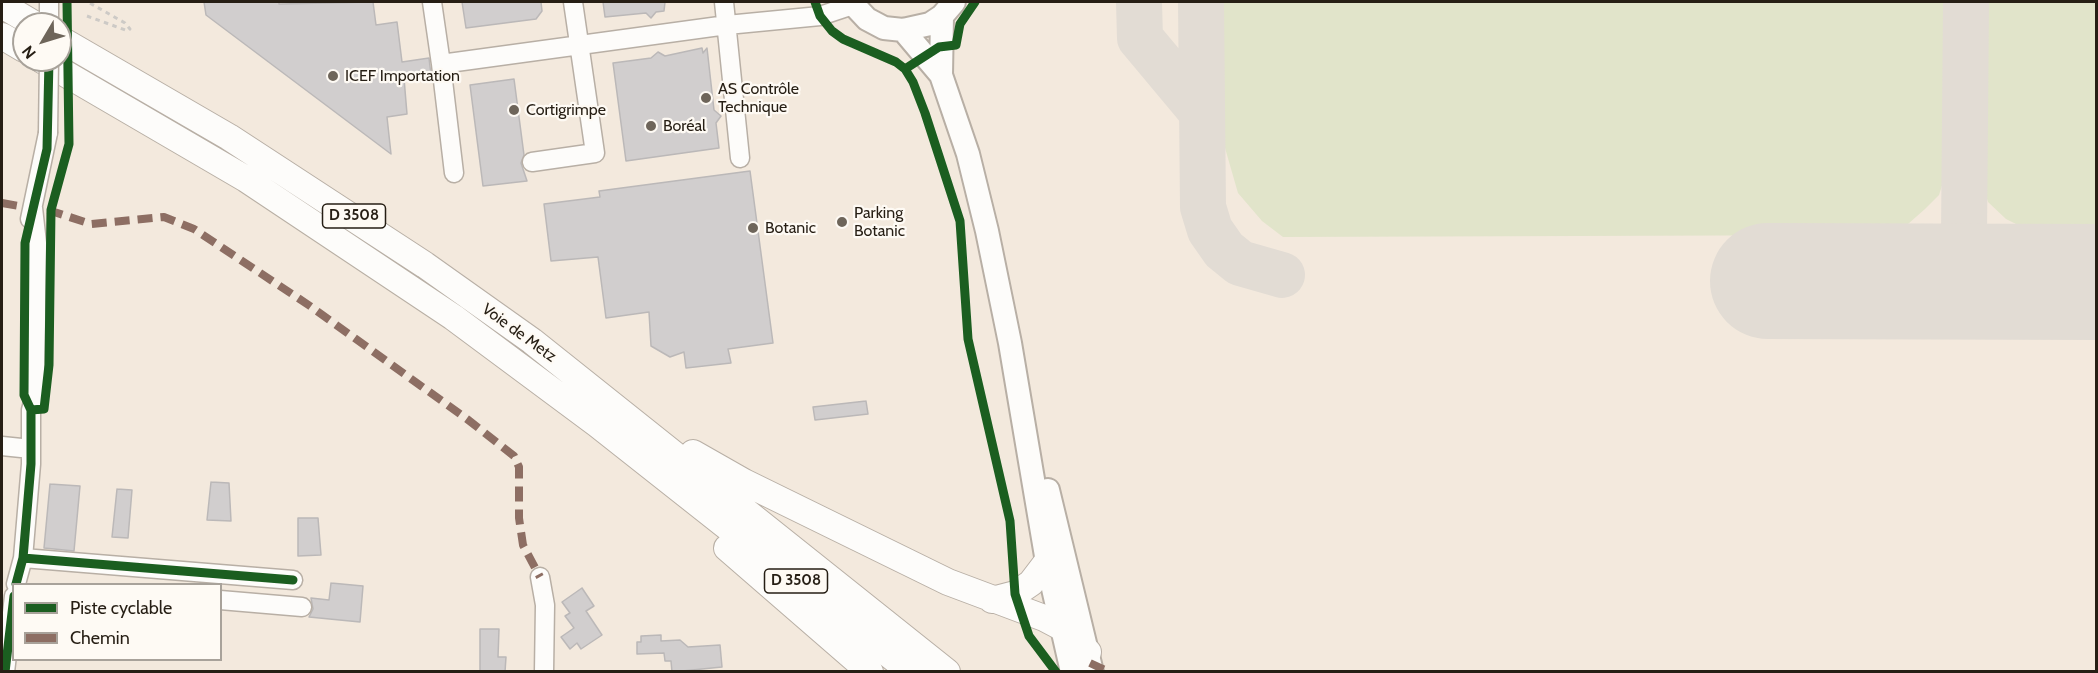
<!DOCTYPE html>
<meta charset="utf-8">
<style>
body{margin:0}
#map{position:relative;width:2098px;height:673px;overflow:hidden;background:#f3e9dd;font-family:Cabin,sans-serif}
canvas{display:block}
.frame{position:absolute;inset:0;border:3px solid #261e14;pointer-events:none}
.legend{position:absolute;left:12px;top:583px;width:210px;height:78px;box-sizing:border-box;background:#fefaf4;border:2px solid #a8a29a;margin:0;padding:8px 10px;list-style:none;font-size:18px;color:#261e14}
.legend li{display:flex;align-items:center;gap:12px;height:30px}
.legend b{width:30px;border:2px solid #a8a29a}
.north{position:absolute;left:12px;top:12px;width:60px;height:60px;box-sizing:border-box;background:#fefaf4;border:2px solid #a8a29a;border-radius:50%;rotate:232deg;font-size:16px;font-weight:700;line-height:24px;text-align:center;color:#261e14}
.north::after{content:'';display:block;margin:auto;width:21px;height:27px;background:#6e655a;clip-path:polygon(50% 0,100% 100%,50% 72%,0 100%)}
</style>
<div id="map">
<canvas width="2098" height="673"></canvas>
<div class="frame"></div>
<ul class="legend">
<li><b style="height:8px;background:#1b5e20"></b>Piste cyclable</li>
<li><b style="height:8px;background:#8d6e63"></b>Chemin</li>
</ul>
<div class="north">N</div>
</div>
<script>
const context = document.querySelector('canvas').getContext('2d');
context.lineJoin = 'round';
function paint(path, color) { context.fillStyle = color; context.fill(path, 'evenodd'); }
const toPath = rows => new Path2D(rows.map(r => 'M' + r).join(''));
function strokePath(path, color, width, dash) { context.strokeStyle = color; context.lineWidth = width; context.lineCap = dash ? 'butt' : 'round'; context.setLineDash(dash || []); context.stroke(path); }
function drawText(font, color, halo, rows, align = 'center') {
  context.font = font + ' Cabin,sans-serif'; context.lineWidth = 4.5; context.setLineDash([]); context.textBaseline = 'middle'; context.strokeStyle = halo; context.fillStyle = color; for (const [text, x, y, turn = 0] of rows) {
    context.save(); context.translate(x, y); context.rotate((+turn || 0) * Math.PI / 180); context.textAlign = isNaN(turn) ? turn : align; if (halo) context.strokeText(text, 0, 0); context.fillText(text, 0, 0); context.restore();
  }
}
const green = toPath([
 [1219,2,1948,2,1948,167,1939,195,1925,209,1908,224,1873,235,1283,237,1262,221,1238,193,1225,148],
 [1986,2,2096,2,2096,238,2065,238,2034,233,2006,219,1988,202,1982,183,1981,167]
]);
const taxiway = toPath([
 [1139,2,1140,38,1201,111],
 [1201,2,1203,207,1210,230,1224,250,1240,263,1282,275],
 [1964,236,1975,262,1983,271,2002,281],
 [1917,281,1944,269,1959,251,1964,236,1966,2]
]);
const runway = toPath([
 [1768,281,2096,282]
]);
const building = toPath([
 [204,2,279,2,279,4,373,2,376,25,397,22,402,62,429,58,431,75,404,78,407,114,387,117,391,154,206,15,204,2],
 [462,2,541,2,542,11,536,19,466,28,462,2],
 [603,2,665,2,664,11,656,12,651,18,646,13,605,17,603,2],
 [702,48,703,53,707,48,714,110,721,116,716,123,719,148,626,161,613,63,651,58,658,52,665,56,702,48],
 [514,79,524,155,521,163,527,181,483,186,470,85,514,79],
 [750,171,773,343,728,349,731,363,686,368,684,352,670,357,651,346,649,312,606,318,598,257,551,261,544,204,600,197,599,191,750,171],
 [866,401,868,414,815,420,813,407,866,401],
 [211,482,229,483,231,521,207,520,211,482],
 [50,484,80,486,74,551,44,548,50,484],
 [117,489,132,490,128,538,112,537,117,489],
 [298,518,318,518,321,555,298,556,298,518],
 [331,583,363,586,360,622,309,617,313,609,311,598,329,600,331,583],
 [582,588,594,606,586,611,602,635,581,649,577,643,570,649,561,637,574,628,565,616,570,613,562,602,582,588],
 [480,629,499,629,498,657,506,657,505,672,480,672,480,629],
 [661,635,661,641,680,640,688,647,720,645,722,667,672,672,671,661,665,661,664,653,637,654,637,642,641,642,641,636,661,635]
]);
const path = toPath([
 [87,16,128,31,130,29,125,23,88,2]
]);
const minor = toPath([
 [432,2,441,64,727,25,820,16,853,5],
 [724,2,740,158],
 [49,24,49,2],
 [441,64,454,173],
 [532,162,595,153,573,2],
 [30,219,48,133],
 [2,446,31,449],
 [23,558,293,580],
 [540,577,545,605,544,672],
 [16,584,23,558,31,464,31,410,35,395,37,243,33,208],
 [220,600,302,607],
 [5,672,14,596]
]);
const major = toPath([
 [851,2,867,19,884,28,903,30,930,24,942,16,954,2],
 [942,16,941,75,968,154,987,231,1010,343,1047,562,1072,672],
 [903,30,941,75],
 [1048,490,1092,672]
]);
const highway = toPath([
 [2,5,34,24],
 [2,36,24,49],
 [60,39,229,137,425,265,532,341,947,672],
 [42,60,246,179,453,317,597,424,911,672],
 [693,453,744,482,948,582,1044,618,1061,627,1088,652],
 [727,548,870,672],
 [992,600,1015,594,1031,583,1047,562]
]);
const minorBridge = toPath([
 [48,133,49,60]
]);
const quiet = toPath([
 [2,203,19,206],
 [48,210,91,224,164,217,194,229,310,306,467,419,514,456,519,467,519,518,523,545,540,577],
 [1090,663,1109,672]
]);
const cycleway = toPath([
 [815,2,820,16,832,31,843,39,896,62,905,69,913,82,925,113,960,221,968,339,1010,521,1015,594,1029,636,1056,672],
 [905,69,939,47,956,45,960,24,975,2],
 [31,410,44,409,49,365,51,210,69,144,67,2],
 [23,558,293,580],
 [16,584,23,558,31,464,31,410,24,395,25,243,47,149,49,60],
 [5,672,14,596]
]);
const markers = [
 [333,76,6,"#6e655a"],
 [706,98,6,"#6e655a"],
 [514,110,6,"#6e655a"],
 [651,126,6,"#6e655a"],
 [842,222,6,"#6e655a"],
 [753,228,6,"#6e655a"]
];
const shields = [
 [354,216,63],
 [796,581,63]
];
const shieldNames = [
 ["D 3508",354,216],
 ["D 3508",796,581]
];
const poiNames = [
 ["ICEF Importation",345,76],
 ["AS Contrôle",718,89],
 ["Technique",718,107],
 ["Cortigrimpe",526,110],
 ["Boréal",663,126],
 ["Parking",854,213],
 ["Botanic",854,231],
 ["Botanic",765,228]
];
const streetNames = [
 ["Voie de Metz",519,333,36]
];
paint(green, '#e1e4ca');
strokePath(taxiway, '#e2dcd4', 46);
strokePath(runway, '#e2dcd4', 116);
paint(building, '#d1cece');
strokePath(building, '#bbb8b8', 1.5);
strokePath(minor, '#b8afa5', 21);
strokePath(major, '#b8afa5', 26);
strokePath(highway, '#b8afa5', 28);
strokePath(path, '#cdcac6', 3, [4.5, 4.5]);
strokePath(minor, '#fdfcfa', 18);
strokePath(major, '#fdfcfa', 22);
strokePath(highway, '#fdfcfa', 26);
strokePath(minorBridge, '#b8afa5', 21, []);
strokePath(minorBridge, '#fdfcfa', 18);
strokePath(quiet, '#8d6e63', 8, [15, 8]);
strokePath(cycleway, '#1b5e20', 9);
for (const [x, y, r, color] of markers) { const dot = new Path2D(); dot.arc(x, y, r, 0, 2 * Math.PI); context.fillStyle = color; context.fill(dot); strokePath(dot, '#fefaf4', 2); }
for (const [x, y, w] of shields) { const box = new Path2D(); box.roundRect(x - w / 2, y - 12, w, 24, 4.5); context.fillStyle = '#fefaf4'; context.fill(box); strokePath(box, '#261e14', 1.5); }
drawText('bold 15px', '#261e14', null, shieldNames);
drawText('16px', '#261e14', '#fefaf4', poiNames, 'left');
drawText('16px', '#261e14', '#fefaf4', streetNames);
</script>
